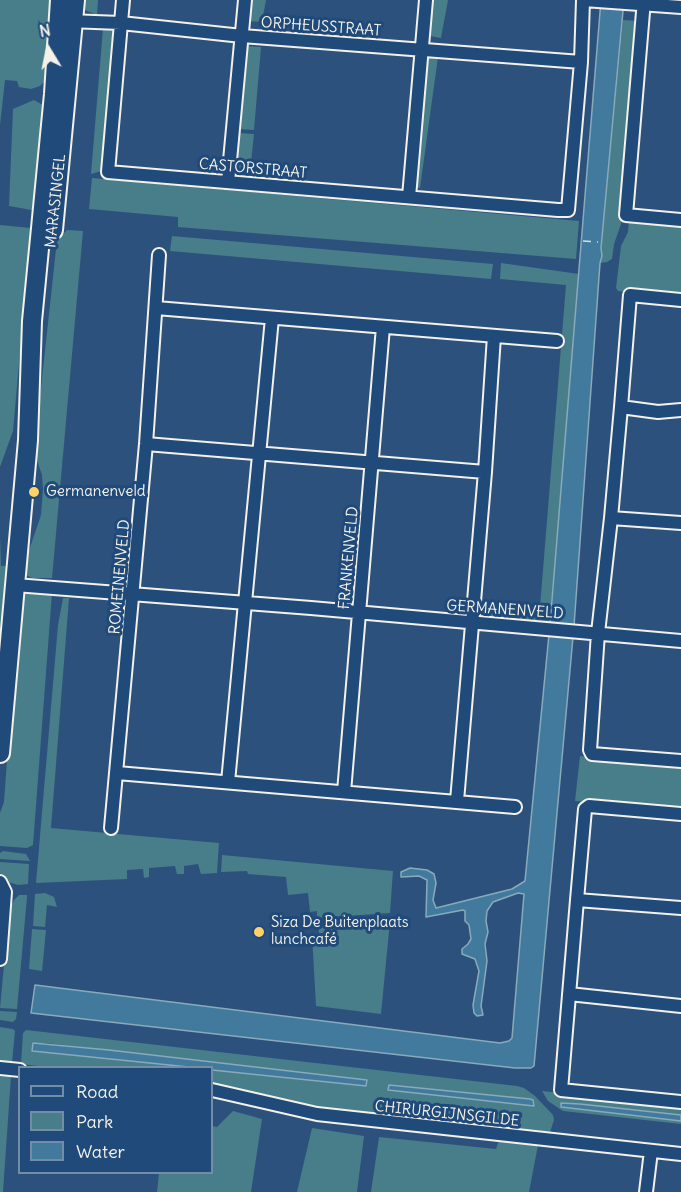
<!DOCTYPE html>
<meta charset="utf-8">
<style>
body{margin:0}
#map{position:relative;width:681px;height:1192px;overflow:hidden;background:#2d517d;font-family:Delius,sans-serif}
canvas{display:block}
.legend{position:absolute;left:18px;top:1066px;width:195px;height:108px;box-sizing:border-box;background:#1f4a7a;border:2px solid #748da6;margin:0;padding:8px 10px;list-style:none;font-size:18px;color:#f4f1e8}
.legend li{display:flex;align-items:center;gap:12px;height:30px}
.legend b{width:30px;border:2px solid #748da6}
.north{position:absolute;left:18px;top:18px;width:60px;height:60px;-webkit-text-stroke:4px #1f4a7a;paint-order:stroke;rotate:350deg;font-size:16px;font-weight:700;line-height:24px;text-align:center;color:#f4f1e8}
.north::after{content:'';display:block;margin:auto;width:21px;height:27px;background:#f4f1e8;clip-path:polygon(50% 0,100% 100%,50% 72%,0 100%)}
</style>
<div id="map">
<canvas width="681" height="1192"></canvas>
<ul class="legend">
<li><b style="height:8px;background:#1f4a7a"></b>Road</li>
<li><b style="height:16px;background:#487d8a"></b>Park</li>
<li><b style="height:16px;background:#427a9d"></b>Water</li>
</ul>
<div class="north">N</div>
</div>
<script>
const context = document.querySelector('canvas').getContext('2d');
context.lineJoin = 'round';
function paint(path, color) { context.fillStyle = color; context.fill(path, 'evenodd'); }
const toPath = rows => new Path2D(rows.map(r => 'M' + r).join(''));
function strokePath(path, color, width, dash) { context.strokeStyle = color; context.lineWidth = width; context.lineCap = dash ? 'butt' : 'round'; context.setLineDash(dash || []); context.stroke(path); }
function drawText(font, color, halo, rows, align = 'center') {
  context.font = font + ' Delius,sans-serif'; context.lineWidth = 6; context.setLineDash([]); context.textBaseline = 'middle'; context.strokeStyle = halo; context.fillStyle = color; for (const [text, x, y, turn = 0] of rows) {
    context.save(); context.translate(x, y); context.rotate((+turn || 0) * Math.PI / 180); context.textAlign = isNaN(turn) ? turn : align; if (halo) context.strokeText(text, 0, 0); context.fillText(text, 0, 0); context.restore();
  }
}
const green = toPath([
 [0,0,59,0,52,74,40,86,31,89,19,87,17,81,5,80,0,125],
 [82,0,98,0,97,15,85,10],
 [249,0,266,0,262,22,247,21],
 [433,0,448,0,441,38,430,36],
 [623,20,638,21,621,224,614,244,612,259,607,262,600,263,602,256,601,249],
 [103,28,111,29,116,34,105,170,91,174],
 [245,46,261,47,254,130,238,129],
 [427,56,438,57,420,188,413,187],
 [34,100,43,105,48,115,37,211,9,206,13,109],
 [238,133,254,134,250,173,234,171],
 [92,178,579,221,576,259,178,227,178,217,89,209],
 [629,220,681,224,681,297,618,291,616,288,621,246,628,232],
 [0,225,31,228,13,431,0,467],
 [67,230,83,231,52,578,32,578,24,574,27,556,41,515,43,489,42,475,34,452,57,240],
 [172,236,493,264,491,279,170,251],
 [501,263,579,274,550,621,484,617,481,610,483,604,540,607,566,285,500,279],
 [0,537,1,566,9,566,0,674],
 [26,592,52,593,33,845,27,848,0,846,0,813,4,802,18,609,21,598],
 [63,598,69,598,51,828,219,843,217,873,201,874,198,864,184,866,184,874,177,874,175,866,149,868,149,877,144,878,143,869,127,870,127,879,36,883,58,625],
 [580,756,681,766,681,809,575,801],
 [3,851,26,854,30,861,0,859,0,853],
 [222,855,393,871,390,913,317,918,317,911,310,912,308,893,288,895,286,877,248,874,247,871,221,872],
 [0,862,29,864,28,884,18,885,8,882,0,873],
 [45,893,54,897,57,907,47,905,45,927,33,926,35,894],
 [19,895,27,895,27,897,17,1009,0,1008,9,911,14,900],
 [390,921,381,1014,316,1006,312,935,319,933,318,926],
 [32,929,46,930,42,971,29,969],
 [0,1011,17,1012,16,1019,13,1022,0,1020],
 [0,1027,13,1029,15,1031,12,1063,0,1061],
 [26,1030,517,1086,524,1088,535,1096,553,1115,554,1120,550,1132,546,1134,312,1108,227,1086,212,1085,212,1070,366,1086,367,1080,46,1043,33,1043,32,1051,189,1067,54,1068,21,1064,23,1033],
 [389,1085,530,1099,533,1100,534,1105,389,1090],
 [0,1073,11,1074,11,1076,3,1192,0,1192],
 [542,1091,681,1106,681,1115,580,1104,562,1103,560,1106,681,1121,681,1124,563,1111,548,1101],
 [233,1111,262,1119,251,1192,157,1192,159,1173,212,1172,212,1126,217,1127],
 [312,1128,364,1136,357,1192,297,1192],
 [379,1137,496,1149,499,1140,538,1145,529,1192,371,1192]
]);
const water = toPath([
 [601,0,624,0,601,248,602,256,600,263,574,626,534,1066,531,1068,515,1068,31,1013,35,985,500,1043,509,1041,512,1038,524,894,518,893,493,902,487,911,486,921,488,932,485,944,487,961,481,1006,483,1015,477,1016,474,1013,473,1005,479,971,475,959,462,954,462,949,468,944,471,939,469,925,465,921,465,911,463,910,426,917,427,880,419,876,401,877,401,872,410,868,427,870,434,874,436,883,433,900,436,908,512,889,525,881,550,624,601,0],
 [33,1043,109,1050,367,1080,366,1086,212,1070,212,1068,189,1067,32,1051,33,1043],
 [389,1085,530,1099,533,1100,534,1106,388,1090,389,1085],
 [561,1103,580,1104,681,1115,681,1121,561,1107,561,1103]
]);
const ferry = toPath([
 [583,241,598,242]
]);
const street = toPath([
 [123,0,108,172,558,210,568,210,581,62,583,0],
 [584,0,681,7],
 [644,0,626,215,681,220],
 [68,21,121,23,242,36,581,62],
 [228,182,245,0],
 [409,197,426,0],
 [156,308,557,341],
 [621,407,630,295,681,300],
 [146,444,485,472],
 [611,518,621,407,658,412,681,410],
 [681,523,611,518,598,633,590,750,592,754,681,761],
 [15,585,311,608,681,641],
 [117,773,515,807],
 [228,782,272,318],
 [344,792,383,327],
 [457,801,485,472,494,336],
 [111,828,146,444,159,255],
 [0,882,5,892,0,959],
 [577,900,585,809,589,806,681,814],
 [681,908,577,900,561,1090,681,1102],
 [569,994,681,1006],
 [0,1068,20,1070],
 [212,1090,317,1114,681,1154],
 [646,1192,651,1151]
]);
const secondary = toPath([
 [53,230,75,0],
 [0,753,28,440,32,321,54,94,60,0]
]);
const markers = [
 [34,492,6,"#ffd166"],
 [259,932,6,"#ffd166"]
];
const streetNames = [
 ["ORPHEUSSTRAAT",321,27,4],
 ["CASTORSTRAAT",253,169,5],
 ["MARASINGEL",56,201,-84],
 ["FRANKENVELD",349,558,-85],
 ["ROMEINENVELD",120,577,-85],
 ["GERMANENVELD",505,610,4],
 ["CHIRURGIJNSGILDE",447,1114,6]
];
const poiNames = [
 ["Germanenveld",46,492],
 ["Siza De Buitenplaats",271,923],
 ["lunchcafé",271,940]
];
paint(green, '#487d8a');
paint(water, '#427a9d');
strokePath(water, '#89aabb', 1.5);
strokePath(ferry, '#d9dfdd', 1.5, [8, 6]);
strokePath(street, '#f4f1e8', 16);
strokePath(secondary, '#f4f1e8', 22);
strokePath(street, '#1f4a7a', 12);
strokePath(secondary, '#1f4a7a', 18);
for (const [x, y, r, color] of markers) { const dot = new Path2D(); dot.arc(x, y, r, 0, 2 * Math.PI); context.fillStyle = color; context.fill(dot); strokePath(dot, '#1f4a7a', 2); }
drawText('15px', '#f4f1e8', '#1f4a7a', streetNames);
drawText('15px', '#f4f1e8', '#1f4a7a', poiNames, 'left');
</script>
